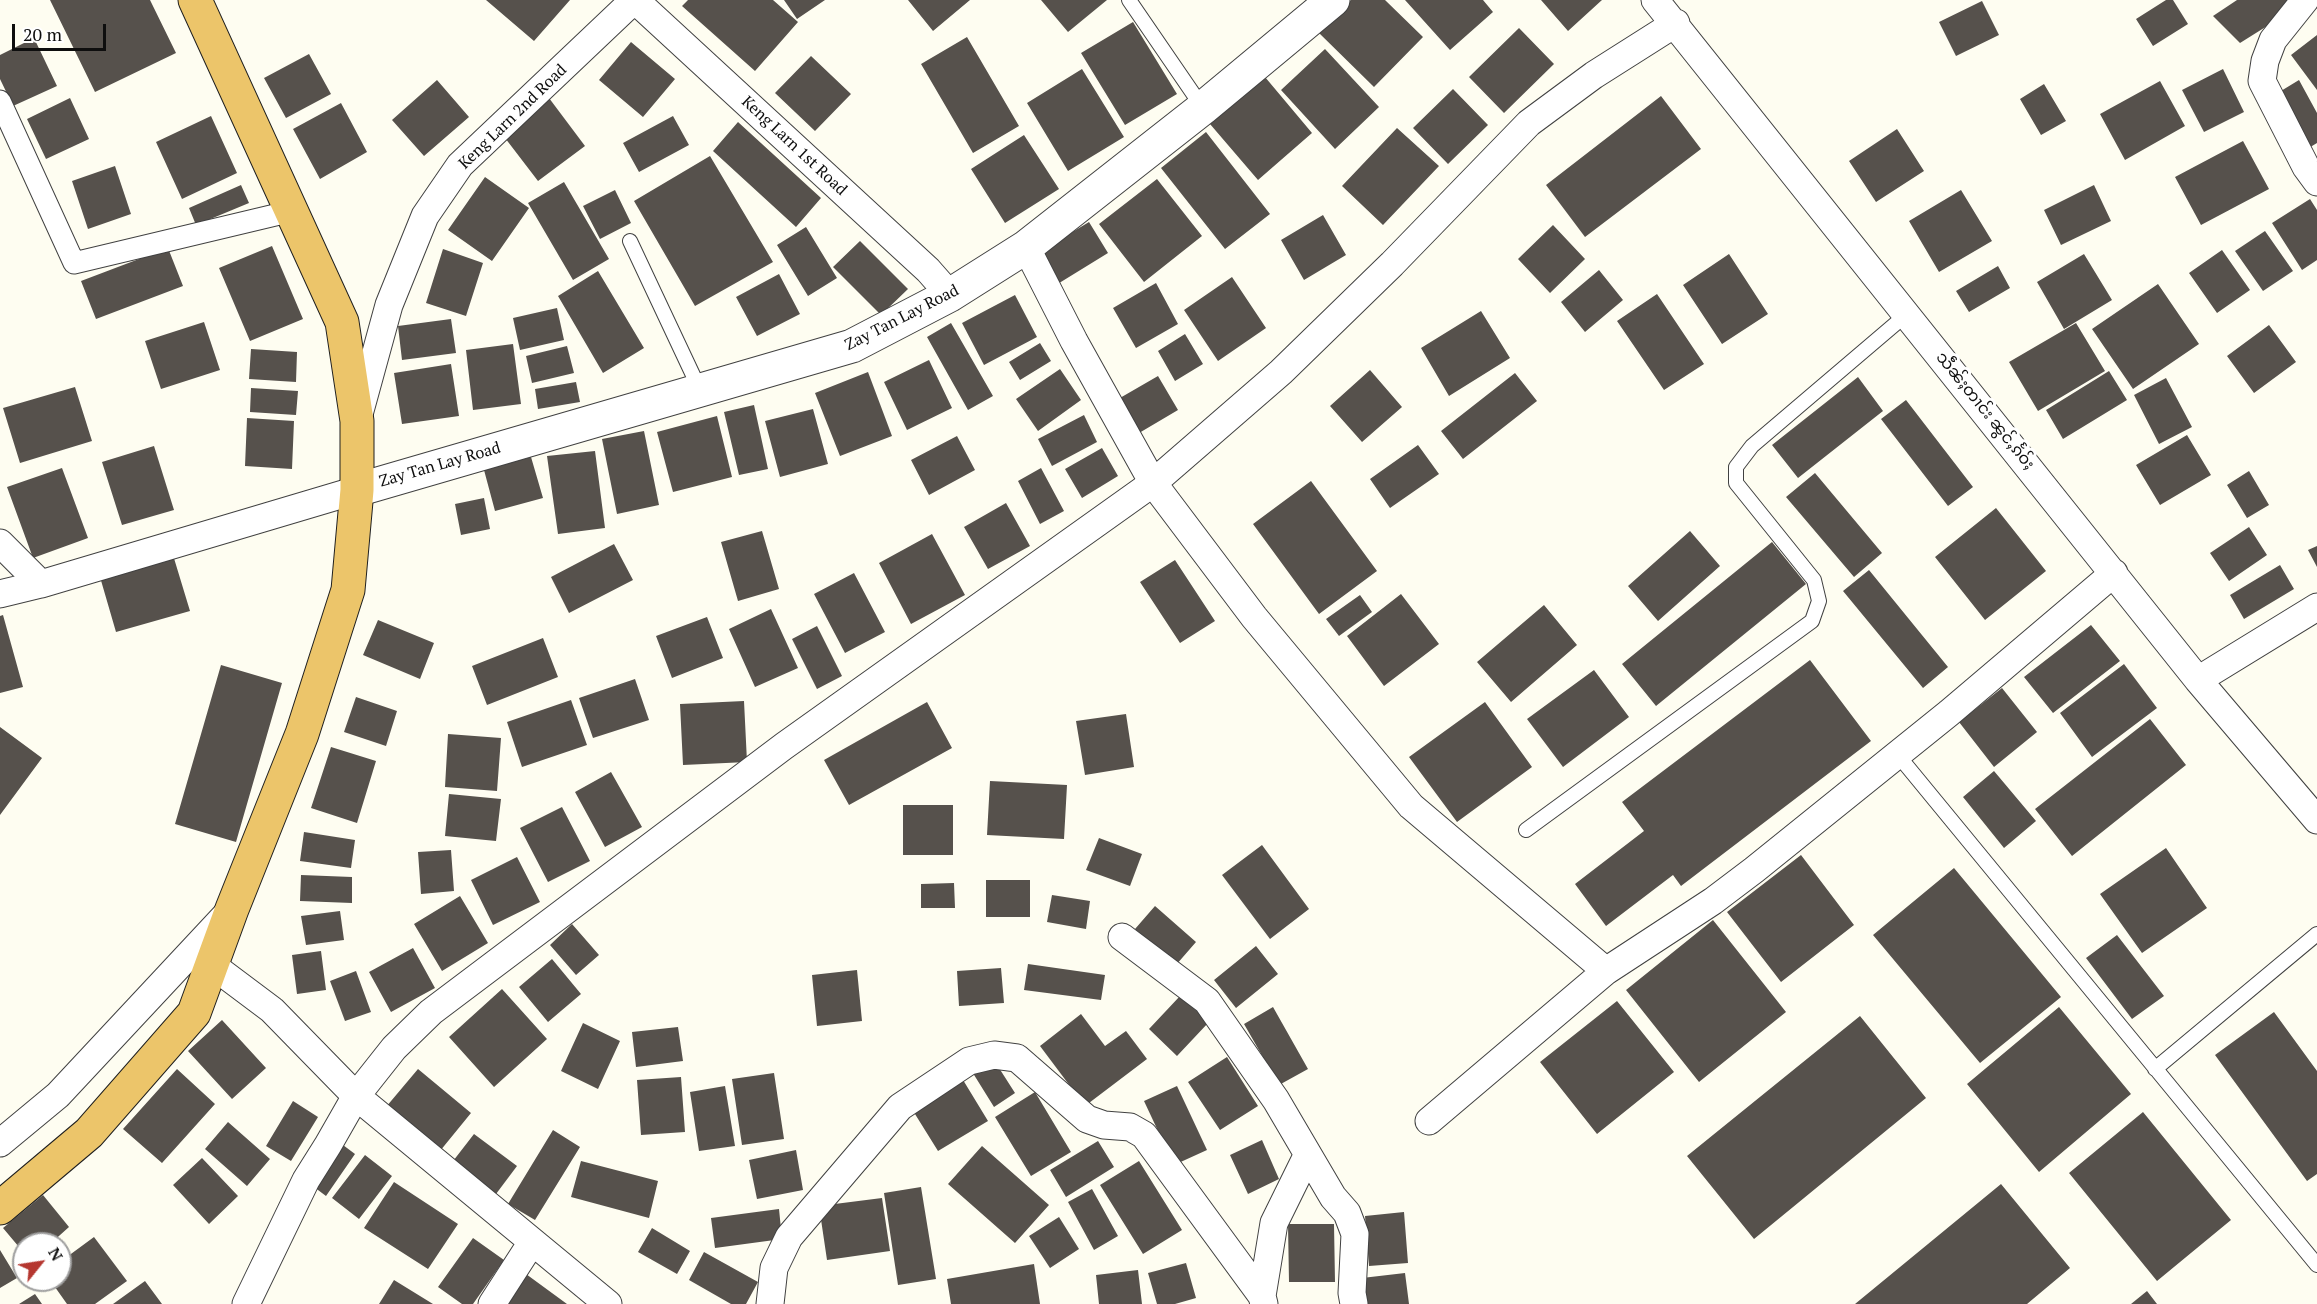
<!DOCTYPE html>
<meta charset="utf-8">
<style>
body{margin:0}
#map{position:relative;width:2317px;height:1304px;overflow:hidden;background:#fefdf1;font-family:"PT Serif",serif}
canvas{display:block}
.north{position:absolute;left:12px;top:1232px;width:60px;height:60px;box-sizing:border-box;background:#fff;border:2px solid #9f9f9f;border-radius:50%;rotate:60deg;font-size:16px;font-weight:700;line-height:24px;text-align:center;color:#0e0e0e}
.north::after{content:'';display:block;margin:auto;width:21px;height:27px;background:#b53730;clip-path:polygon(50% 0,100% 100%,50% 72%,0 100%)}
.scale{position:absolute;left:12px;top:24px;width:94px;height:27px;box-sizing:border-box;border:3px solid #0e0e0e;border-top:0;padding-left:8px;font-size:18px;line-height:21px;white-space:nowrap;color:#0e0e0e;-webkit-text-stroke:4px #fff;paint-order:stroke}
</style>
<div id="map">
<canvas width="2317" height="1304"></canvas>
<div class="north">N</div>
<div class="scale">20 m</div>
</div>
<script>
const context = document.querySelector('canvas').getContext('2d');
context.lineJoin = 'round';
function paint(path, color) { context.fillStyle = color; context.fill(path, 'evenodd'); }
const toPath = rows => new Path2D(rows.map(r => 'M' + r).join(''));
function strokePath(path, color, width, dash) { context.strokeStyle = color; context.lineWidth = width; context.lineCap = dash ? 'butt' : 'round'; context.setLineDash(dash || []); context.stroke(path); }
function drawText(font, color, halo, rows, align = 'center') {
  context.font = font + ' "PT Serif","Noto Sans Myanmar",serif'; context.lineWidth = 6; context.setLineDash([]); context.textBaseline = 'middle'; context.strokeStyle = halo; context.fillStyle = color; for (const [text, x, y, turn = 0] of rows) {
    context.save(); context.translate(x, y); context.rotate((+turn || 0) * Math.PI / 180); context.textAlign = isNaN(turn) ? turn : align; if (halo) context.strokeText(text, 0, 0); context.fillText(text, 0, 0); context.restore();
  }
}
const building = toPath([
 [50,0,150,0,176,53,95,92],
 [486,0,570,0,534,41],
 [688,0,773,0,798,22,755,71,682,6],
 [784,0,825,0,797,19],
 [908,0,970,0,933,31],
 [1041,0,1107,0,1068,32],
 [1351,0,1385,0,1423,37,1374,87,1319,33],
 [1405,0,1483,0,1493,12,1450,50],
 [1541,0,1602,0,1568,31],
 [2166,0,2173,0,2188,24,2153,46,2136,19],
 [2237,0,2299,0,2291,11,2240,43,2213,16],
 [1982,1,1999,35,1956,56,1939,22],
 [1133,22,1177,94,1125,125,1081,53],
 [1519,28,1554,64,1504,113,1469,77],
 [2317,35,2317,90,2291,55],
 [967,37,1019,126,973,153,921,64],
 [34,38,57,86,13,106,0,79,0,55],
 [631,42,675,79,643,117,599,80],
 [1325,49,1379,107,1335,149,1281,90],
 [309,54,331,94,286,118,264,78],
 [811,56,851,94,815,131,775,93],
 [1082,69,1124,137,1068,171,1027,103],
 [2223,69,2244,112,2204,132,2182,90],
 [1265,77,1312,133,1258,180,1210,124],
 [437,80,469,117,424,156,392,120],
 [2299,80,2317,113,2317,143,2307,149,2276,94],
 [2160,81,2185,126,2125,160,2100,114],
 [2044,84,2066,121,2041,135,2020,99],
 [1453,89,1488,125,1448,164,1413,128],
 [1661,96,1701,149,1585,237,1546,185],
 [70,98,89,139,46,159,27,119],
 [549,98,585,146,538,181,502,134],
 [341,103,367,152,320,179,293,129],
 [211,116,237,173,182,199,156,142],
 [673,116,689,145,639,172,623,143],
 [738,122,821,198,796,227,713,151],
 [1397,128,1439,166,1383,225,1342,186],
 [1897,129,1924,171,1876,202,1849,161],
 [1206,132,1270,214,1225,249,1161,168],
 [1024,135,1059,189,1005,223,971,169],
 [2243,141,2269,189,2201,225,2175,177],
 [710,156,773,262,695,306,634,201],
 [115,166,131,214,88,229,72,181],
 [485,177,529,208,492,261,448,230],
 [1157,179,1202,236,1144,282,1099,224],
 [564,182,609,259,573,280,528,203],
 [241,185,249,203,196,225,189,208],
 [2094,185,2111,221,2061,245,2044,210],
 [615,190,631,223,600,239,583,206],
 [1961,190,1992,241,1939,272,1909,221],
 [2310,199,2317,210,2317,260,2302,270,2272,223],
 [1323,215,1346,255,1304,280,1281,240],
 [1089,222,1108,253,1056,285,1036,254],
 [1553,225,1585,259,1550,293,1518,259],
 [806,227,837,278,808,296,777,245],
 [2265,231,2293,271,2263,291,2235,251],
 [860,241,908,289,881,315,833,267],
 [272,246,303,319,250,341,219,268],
 [168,248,183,286,96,319,81,281],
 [443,249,483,263,466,316,426,303],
 [2222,250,2250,290,2217,313,2189,273],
 [1729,254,1768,314,1722,344,1683,285],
 [2084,254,2112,300,2064,329,2037,282],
 [1998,266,2010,288,1969,312,1956,291],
 [1599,270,1623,300,1585,332,1561,302],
 [598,271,644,348,603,373,558,296],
 [779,274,800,314,757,336,736,297],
 [1232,277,1266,328,1218,361,1184,310],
 [1156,283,1178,324,1136,348,1113,308],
 [2158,284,2199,344,2133,389,2092,329],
 [1657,294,1704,364,1664,390,1617,321],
 [1015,295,1037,337,984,365,962,323],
 [557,308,564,340,520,350,513,318],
 [1481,311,1510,358,1449,396,1421,348],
 [451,319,456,353,402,360,398,326],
 [204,322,220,370,161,389,145,341],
 [951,323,993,396,968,410,927,337],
 [2076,323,2105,371,2038,411,2009,362],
 [2269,325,2296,362,2254,393,2227,356],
 [1185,334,1203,364,1175,381,1158,351],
 [1040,343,1051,361,1020,380,1009,362],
 [513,344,521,404,473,410,466,350],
 [567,346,574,373,532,383,526,356],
 [251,349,297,352,296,382,249,379],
 [929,360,952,408,907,430,884,382],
 [451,364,459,416,402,424,394,373],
 [1060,369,1081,400,1038,431,1016,399],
 [1370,370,1402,407,1362,442,1330,406],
 [2109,371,2127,400,2063,439,2046,410],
 [868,372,892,436,840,456,815,393],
 [1515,373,1537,401,1463,459,1441,431],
 [1158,376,1178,410,1134,436,1113,402],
 [1858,377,1883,411,1798,478,1772,445],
 [2166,378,2192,427,2159,444,2134,395],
 [576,382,580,402,538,409,535,389],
 [75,387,92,441,20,463,3,408],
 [251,388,298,391,296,415,250,412],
 [1906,400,1973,487,1948,506,1881,419],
 [754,405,768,469,739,475,724,412],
 [813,409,828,464,780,477,765,421],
 [1084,415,1097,442,1052,466,1038,439],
 [717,416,732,477,673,492,657,432],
 [247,418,294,421,292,469,245,466],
 [644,431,659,505,617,514,602,439],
 [2187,435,2211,475,2160,505,2136,465],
 [957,436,975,470,929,495,911,460],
 [1418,445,1439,474,1390,508,1370,479],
 [154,446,174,510,122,525,102,462],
 [1102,448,1118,476,1082,498,1065,469],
 [595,451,605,528,558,534,547,456],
 [531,457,543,498,495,511,484,470],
 [62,468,88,538,33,558,7,487],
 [1041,468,1064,511,1040,524,1018,481],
 [2249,471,2269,505,2247,518,2227,485],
 [1815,473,1882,553,1854,577,1786,497],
 [1311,481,1377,571,1319,614,1253,524],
 [484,498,490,529,461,535,455,504],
 [1006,503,1030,546,988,569,964,527],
 [1996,508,2046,571,1985,620,1935,557],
 [2249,527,2267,555,2229,581,2210,553],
 [762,531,779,589,738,601,721,542],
 [1690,531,1720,566,1658,621,1628,586],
 [932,534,965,595,911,624,879,563],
 [1772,542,1806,584,1656,706,1622,664],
 [614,544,633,580,569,613,551,577],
 [2317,546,2317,567,2308,550],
 [173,555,190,611,116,632,100,577],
 [1175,560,1215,621,1180,643,1140,582],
 [2280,565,2294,589,2244,619,2230,595],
 [1869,570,1948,667,1923,688,1843,591],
 [854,573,885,632,845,653,814,594],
 [1401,594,1439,644,1384,686,1347,636],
 [1360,595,1372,612,1339,636,1326,619],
 [1544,605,1577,645,1511,702,1477,662],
 [771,609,798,668,755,687,729,629],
 [3,615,23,687,0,693,0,616],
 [707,617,723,658,672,678,656,636],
 [378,620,434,643,420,679,363,655],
 [2091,625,2120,661,2053,713,2024,677],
 [817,626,842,676,817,689,792,639],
 [543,638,558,677,487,705,472,666],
 [1810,660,1871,741,1681,886,1673,875,1606,926,1575,884,1644,831,1622,802],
 [2124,664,2157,708,2092,757,2060,713],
 [221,665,282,683,236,842,175,824],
 [1594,670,1629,717,1563,767,1527,719],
 [635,679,649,720,593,738,579,698],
 [2002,688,2037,732,1994,767,1959,722],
 [356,697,397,711,386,746,344,732],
 [571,700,587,745,522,767,507,722],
 [744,701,747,762,683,765,680,704],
 [927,702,952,748,849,805,824,760],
 [1485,702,1532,767,1457,822,1409,757],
 [1126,714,1134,767,1085,775,1076,721],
 [2150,719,2186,765,2072,856,2035,809],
 [0,727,42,758,0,815],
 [448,734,501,738,497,791,445,787],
 [331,747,376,761,357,823,311,808],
 [1994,771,2036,821,2004,848,1963,797],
 [611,772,642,827,605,847,575,792],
 [990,781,1067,785,1064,839,987,835],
 [449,794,501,799,496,841,445,836],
 [903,805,953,805,953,855,903,855],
 [562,807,590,861,548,882,520,828],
 [304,832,355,840,351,868,300,861],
 [1099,838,1142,854,1130,886,1086,870],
 [1262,845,1309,909,1270,939,1222,875],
 [2166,848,2207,908,2142,953,2100,894],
 [451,850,454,891,421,894,418,852],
 [1801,855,1854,925,1781,982,1727,912],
 [517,857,540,902,493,925,471,880],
 [1954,868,2061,997,1980,1063,1873,935],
 [301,875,352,877,352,903,300,901],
 [986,880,1030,880,1030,917,986,917],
 [954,883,955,908,921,908,921,884],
 [1052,895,1090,901,1086,929,1047,922],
 [460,896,488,943,442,971,414,924],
 [1155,906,1196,942,1176,965,1135,929],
 [340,911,344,940,306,945,301,916],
 [1713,920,1786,1012,1699,1082,1626,990],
 [572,924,599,955,576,975,550,945],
 [2117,935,2164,996,2132,1019,2086,958],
 [1256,946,1278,974,1236,1008,1214,980],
 [413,948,435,988,391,1012,369,972],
 [321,951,326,990,297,994,292,955],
 [552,959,581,994,548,1022,519,987],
 [1028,964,1105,975,1101,1000,1024,990],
 [1001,968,1004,1003,959,1006,957,971],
 [857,970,862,1021,817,1026,812,975],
 [356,971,371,1012,345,1021,330,981],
 [502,989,547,1039,494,1087,449,1037],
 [1180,996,1209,1022,1177,1056,1149,1029],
 [1617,1001,1674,1072,1597,1134,1540,1062],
 [1273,1007,1308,1069,1279,1085,1244,1024],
 [2059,1007,2131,1094,2039,1172,1967,1084],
 [2274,1012,2317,1071,2317,1174,2307,1181,2215,1055],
 [1081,1014,1105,1046,1126,1031,1147,1059,1085,1106,1040,1046],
 [1860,1016,1926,1098,1754,1239,1687,1156],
 [222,1020,266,1068,232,1099,188,1051],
 [583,1023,620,1041,598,1089,561,1071],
 [678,1027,683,1061,636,1067,632,1032],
 [992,1057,1015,1093,994,1107,971,1070],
 [1227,1057,1258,1106,1220,1130,1188,1082],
 [177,1069,215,1104,162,1163,123,1129],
 [418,1069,471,1113,440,1151,386,1107],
 [774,1073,784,1139,742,1145,732,1079],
 [960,1075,988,1121,938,1151,910,1106],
 [681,1077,685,1132,641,1135,637,1080],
 [725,1086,735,1146,699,1151,690,1092],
 [1177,1086,1207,1150,1174,1165,1144,1101],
 [1035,1092,1071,1152,1031,1176,995,1117],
 [293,1101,318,1117,291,1161,266,1146],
 [2143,1112,2231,1220,2157,1281,2069,1173],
 [228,1122,270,1159,247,1186,205,1149],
 [553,1130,580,1147,535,1220,508,1204],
 [474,1134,517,1166,493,1198,450,1165],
 [1262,1140,1279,1179,1248,1194,1230,1155],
 [1098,1141,1114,1167,1066,1197,1050,1170],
 [339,1142,355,1154,326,1196,310,1184],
 [982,1146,1049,1205,1015,1243,948,1184],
 [796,1150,803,1190,757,1199,749,1160],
 [365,1155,392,1176,359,1219,332,1198],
 [202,1158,238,1196,209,1224,173,1185],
 [581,1161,658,1181,649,1218,571,1197],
 [1139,1161,1182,1230,1143,1254,1100,1185],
 [394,1182,458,1224,428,1269,364,1228],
 [2001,1184,2070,1268,2027,1304,1855,1304],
 [921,1187,936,1279,898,1285,884,1193],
 [1092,1189,1118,1236,1094,1250,1068,1202],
 [43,1195,69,1227,50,1244,24,1244,24,1253,3,1228],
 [882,1198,890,1251,827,1260,819,1206],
 [779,1209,782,1239,715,1248,711,1218],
 [1404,1212,1408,1263,1369,1266,1365,1216],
 [1059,1217,1079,1249,1050,1268,1029,1236],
 [1288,1224,1334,1224,1335,1282,1289,1282],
 [652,1228,690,1251,677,1274,638,1252],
 [94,1237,127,1281,95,1304,67,1304,50,1280,60,1280,60,1262],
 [473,1238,504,1260,473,1304,462,1304,438,1287],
 [0,1250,17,1278,0,1288],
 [704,1252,758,1282,746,1304,731,1304,689,1280],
 [1186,1263,1196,1298,1175,1304,1157,1304,1148,1273],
 [1034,1264,1040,1304,951,1304,947,1279],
 [1138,1270,1142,1304,1099,1304,1096,1275],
 [1405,1273,1409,1304,1365,1304,1362,1278],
 [526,1274,567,1304,505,1304],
 [394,1280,433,1304,379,1304],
 [145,1281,162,1304,113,1304],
 [2147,1291,2157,1304,2131,1304],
 [35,1294,42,1304,19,1304]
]);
const service = toPath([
 [1129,0,1203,108],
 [630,241,700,390],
 [1897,754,2317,1265],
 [1526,830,1812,621,1819,601,1814,580,1736,483,1736,467,1752,446,1907,314],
 [2155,1069,2317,934]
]);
const pedestrian = toPath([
 [0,101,74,263,292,211]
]);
const minor = toPath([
 [635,0,928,270,950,295],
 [1655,0,2198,680,2317,820],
 [2305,0,2273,40,2265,61,2262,81,2306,167,2317,182],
 [1026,247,1074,341,1153,483,1254,617,1411,806,1606,971],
 [358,418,389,305,425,216,460,165,634,0],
 [0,543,41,584,357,490],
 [0,594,41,584],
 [2198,680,2317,607],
 [1122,937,1207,1001,1276,1100,1333,1197,1347,1213,1355,1234,1352,1293,1354,1304],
 [212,965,272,1010,356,1096,608,1304],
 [1429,1121,1606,971,1713,901,1754,870,1949,713,2114,573],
 [0,1143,58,1095,227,914],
 [246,1304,306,1180,328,1145,356,1096,394,1048,431,1012,784,746,1153,483,1281,372,1392,264,1529,123,1594,75,1676,23],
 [492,1304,532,1242],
 [770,1304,774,1268,789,1237,900,1107,969,1061,994,1055,1017,1058,1087,1119,1104,1125,1130,1127,1144,1135,1262,1296],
 [1264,1304,1262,1296,1274,1223,1307,1156]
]);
const tertiary = toPath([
 [357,490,852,346,950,295,1026,247,1203,108,1333,0]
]);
const trunk = toPath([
 [0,1208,89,1133,194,1013,232,909,302,734,348,590,357,490,357,421,342,322,195,0]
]);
const streetNames = [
 ["Keng Larn 2nd Road",513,117,-44],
 ["Keng Larn 1st Road",794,146,43],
 ["Zay Tan Lay Road",902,318,-27],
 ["သဵၼ်ႈတၢင်း ၼွင်ႇၵႅဝ်ႈ",1985,411,51],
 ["Zay Tan Lay Road",440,465,-16]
];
paint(building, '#56514c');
strokePath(service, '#414141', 16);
strokePath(pedestrian, '#414141', 23);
strokePath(minor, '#414141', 29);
strokePath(tertiary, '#414141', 35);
strokePath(trunk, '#1f1f1f', 35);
strokePath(service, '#fff', 14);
strokePath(pedestrian, '#fff', 21);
strokePath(minor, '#fff', 27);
strokePath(tertiary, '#fff', 33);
strokePath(trunk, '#ecc56a', 33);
drawText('16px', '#0e0e0e', '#fff', streetNames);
</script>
